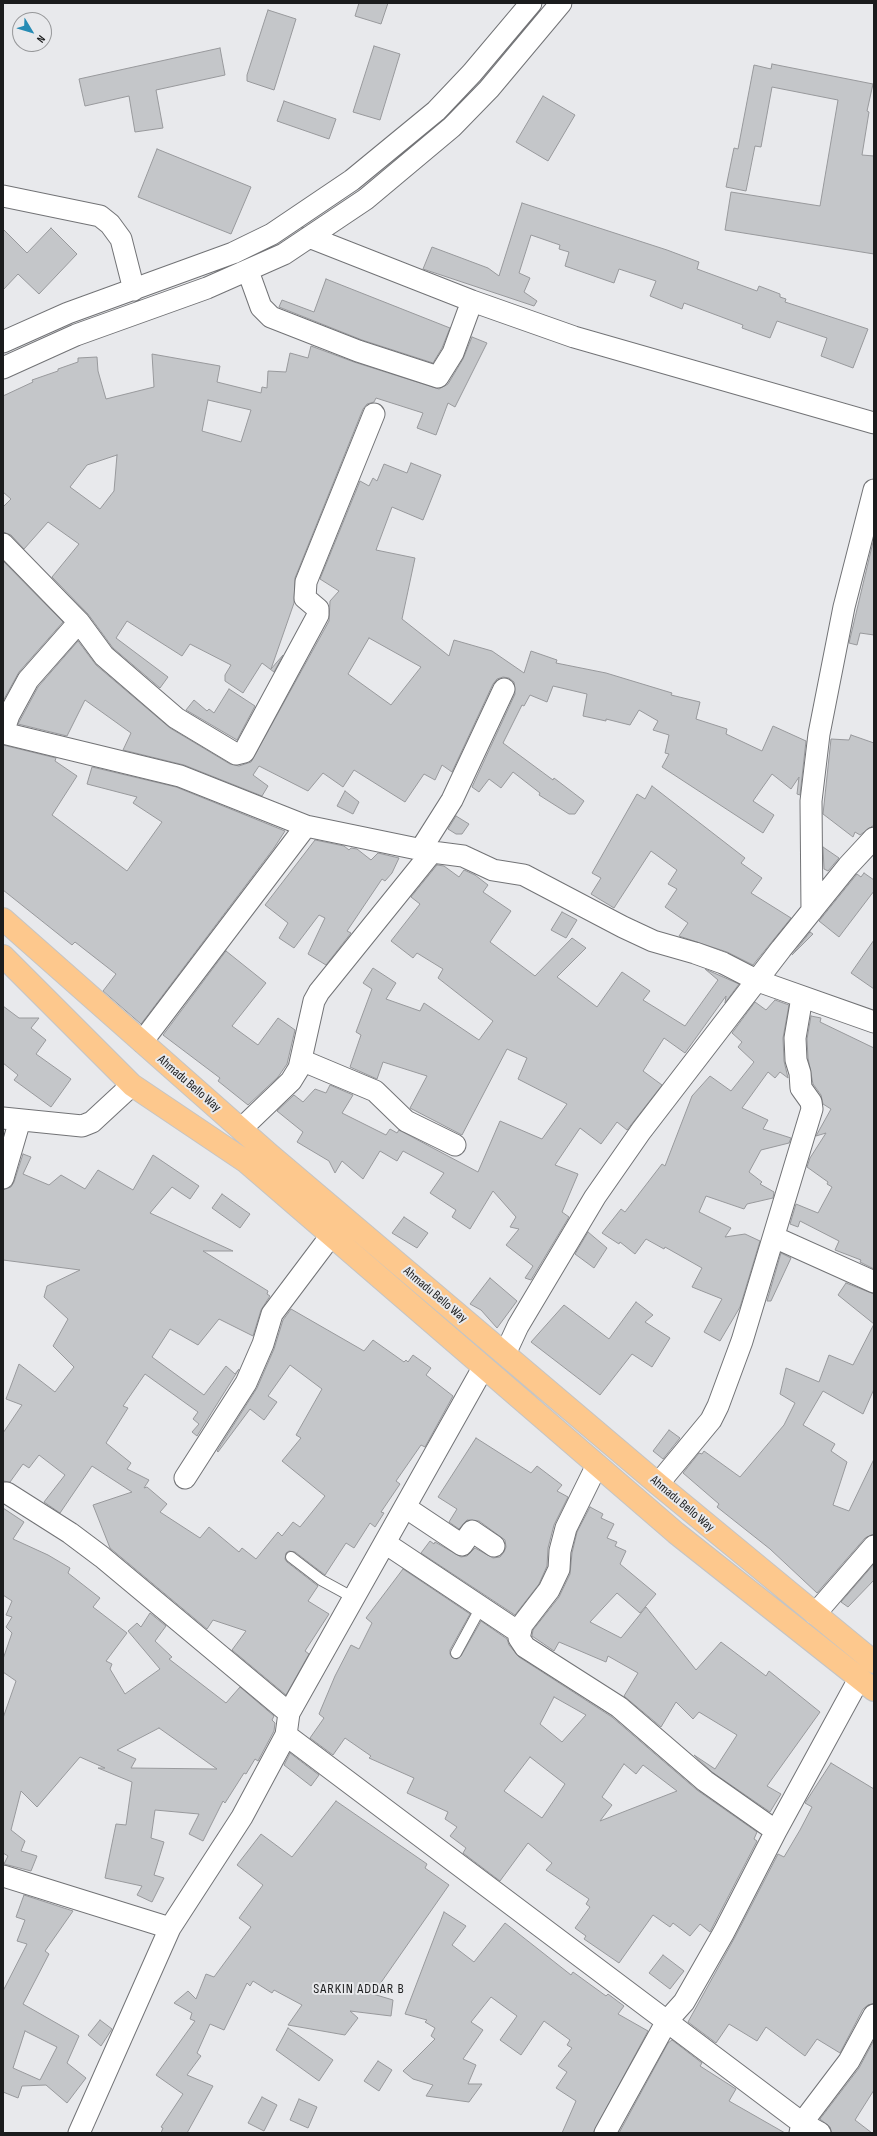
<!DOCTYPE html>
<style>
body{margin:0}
#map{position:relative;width:877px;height:2136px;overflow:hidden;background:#e8e9ec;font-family:"Sofia Sans Condensed",sans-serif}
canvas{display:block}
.frame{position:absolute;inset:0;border:4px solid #1b1c1d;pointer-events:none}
.north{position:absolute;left:12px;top:12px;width:40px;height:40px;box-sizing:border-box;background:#e8e9ec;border:1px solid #969799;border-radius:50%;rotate:128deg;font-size:11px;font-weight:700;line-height:16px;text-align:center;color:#1b1c1d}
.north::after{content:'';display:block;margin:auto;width:14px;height:18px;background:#268bb4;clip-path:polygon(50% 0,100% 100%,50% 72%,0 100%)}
</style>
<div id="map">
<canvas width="877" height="2136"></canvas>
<div class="frame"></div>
<div class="north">N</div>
</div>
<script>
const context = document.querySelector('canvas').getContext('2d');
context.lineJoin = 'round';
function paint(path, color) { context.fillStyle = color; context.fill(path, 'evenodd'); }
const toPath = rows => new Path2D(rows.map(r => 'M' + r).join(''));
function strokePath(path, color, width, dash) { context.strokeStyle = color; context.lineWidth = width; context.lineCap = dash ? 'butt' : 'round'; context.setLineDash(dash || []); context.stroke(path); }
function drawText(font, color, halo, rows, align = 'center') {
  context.font = font + ' "Sofia Sans Condensed",sans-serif'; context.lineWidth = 4; context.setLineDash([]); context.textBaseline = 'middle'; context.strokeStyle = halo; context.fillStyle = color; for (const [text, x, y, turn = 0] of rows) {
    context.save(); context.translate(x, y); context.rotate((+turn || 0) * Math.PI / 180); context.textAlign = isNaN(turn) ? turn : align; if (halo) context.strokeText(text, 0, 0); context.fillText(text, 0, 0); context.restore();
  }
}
const building = toPath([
 [359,3,388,3,381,24,355,16,359,3],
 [268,10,296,19,274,90,247,81,247,75,268,10],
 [374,46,400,54,380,120,353,112,374,46],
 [220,48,225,75,156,90,163,128,135,132,129,96,85,106,79,79,220,48],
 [772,64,873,84,867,111,869,112,862,155,874,156,874,254,725,230,731,192,820,206,838,100,772,87,761,147,755,146,746,191,726,187,734,148,738,149,754,65,771,69,772,64],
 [543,96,575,115,548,161,516,142,543,96],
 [284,101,336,119,329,139,277,121,284,101],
 [157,149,251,187,231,234,138,197,157,149],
 [522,203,667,250,699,262,697,269,757,291,759,286,780,294,780,297,786,299,785,302,868,329,853,368,821,356,827,338,777,321,770,338,742,328,743,325,684,303,682,309,650,296,656,281,619,269,614,283,565,266,569,252,559,249,560,245,531,235,519,273,530,278,524,292,537,301,534,306,423,269,432,247,488,268,499,276,522,203],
 [51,228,77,254,39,294,18,274,3,290,3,229,27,253,51,228],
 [326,279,450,328,442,348,433,363,362,340,279,307,282,300,314,312,326,279],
 [472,337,487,343,455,407,448,403,436,435,417,428,423,413,376,398,374,402,367,404,363,409,295,578,294,603,271,669,283,655,274,672,262,663,243,693,225,681,225,675,231,665,190,644,182,656,127,621,116,638,168,677,160,688,113,648,88,614,52,577,79,544,48,522,24,549,11,535,3,532,3,507,11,499,3,492,3,396,33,382,32,380,58,371,58,369,78,362,78,358,97,357,98,371,106,399,154,387,152,354,220,366,217,382,261,393,262,387,267,388,268,371,286,372,290,353,308,358,311,346,354,362,439,389,448,384,463,359,472,337],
 [208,400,251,410,241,442,202,431,208,400],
 [117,455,114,491,100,509,70,487,87,465,117,455],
 [411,463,441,475,423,520,392,507,376,550,415,558,402,619,449,656,454,640,492,651,524,673,531,651,557,660,556,663,606,673,672,693,671,695,700,702,696,719,727,729,726,734,762,751,773,726,806,741,800,795,797,794,799,777,791,789,772,774,753,801,774,815,763,833,662,767,669,754,665,753,669,735,653,730,658,721,639,710,630,725,606,719,606,721,583,716,587,694,553,686,547,702,530,695,524,706,522,705,503,743,553,780,554,778,584,801,575,814,569,814,539,795,540,793,513,772,501,788,489,779,479,792,472,787,515,694,514,682,509,678,503,677,497,679,493,684,452,772,442,765,435,780,424,774,405,802,354,770,343,787,323,773,308,791,259,766,253,775,268,786,262,796,184,765,123,750,131,733,85,700,67,736,18,724,38,687,78,641,96,665,170,728,230,764,239,766,251,762,329,621,330,601,339,591,320,579,360,481,369,486,373,478,377,481,384,464,407,473,411,463],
 [369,638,421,667,391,705,348,674,369,638],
 [874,538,874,635,860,633,857,645,849,643,874,538],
 [3,561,63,622,19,672,3,701,3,561],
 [229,689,255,706,237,740,186,710,194,700,207,711,209,709,214,713,229,689],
 [851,735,874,743,874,825,860,835,855,832,853,837,823,814,831,739,849,740,851,735],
 [3,745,56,758,55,761,77,776,52,815,127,871,162,822,133,803,137,797,87,784,92,767,176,787,285,831,274,848,141,1024,103,991,116,974,75,942,72,945,3,890,3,745],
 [652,786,745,858,741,863,762,878,751,893,791,918,753,965,727,952,679,936,688,923,665,907,677,889,668,884,677,870,651,851,614,908,591,894,601,878,592,873,637,794,645,799,652,786],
 [345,791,359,802,353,814,337,806,345,791],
 [456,816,469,824,462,834,456,834,448,829,456,816],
 [315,840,344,846,349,850,351,848,357,849,371,860,378,853,399,858,392,873,385,881,382,879,347,931,351,933,326,965,308,954,325,918,319,915,294,948,279,938,288,923,265,905,315,840],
 [823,847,839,858,828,871,824,869,823,847],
 [437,865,444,866,459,877,464,870,475,875,488,885,483,892,511,911,490,942,535,976,572,938,586,948,557,977,597,1007,622,972,650,991,643,1000,685,1026,718,980,705,969,739,984,725,1003,726,996,685,1053,664,1038,643,1071,662,1085,627,1130,617,1122,601,1144,580,1128,555,1165,578,1174,562,1212,569,1217,531,1280,525,1278,533,1266,506,1245,519,1229,510,1227,516,1217,493,1191,470,1229,452,1217,456,1210,430,1193,444,1173,403,1151,397,1161,380,1151,363,1179,342,1161,335,1173,329,1161,297,1142,303,1132,277,1111,294,1095,303,1102,315,1089,326,1093,330,1085,353,1095,342,1113,386,1135,390,1129,397,1133,399,1130,478,1172,500,1121,542,1139,567,1104,518,1079,527,1058,507,1049,462,1135,410,1108,427,1076,383,1062,377,1079,350,1067,361,1035,356,1032,372,989,363,983,373,968,396,983,386,999,420,1011,424,1003,479,1040,493,1021,438,978,443,969,417,953,413,958,391,941,420,904,411,897,437,865],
 [864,873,874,880,874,891,839,937,819,921,857,874,861,877,864,873],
 [562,912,577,920,566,938,551,930,562,912],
 [810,932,813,934,792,955,810,932],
 [874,940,874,989,851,973,874,940],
 [226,951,266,983,232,1026,258,1045,278,1018,295,1030,287,1064,278,1077,248,1105,218,1081,220,1078,163,1035,226,951],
 [775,1000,789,1005,783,1038,784,1061,788,1078,780,1072,775,1078,768,1072,742,1108,768,1120,763,1129,791,1138,789,1143,761,1150,749,1172,762,1182,760,1184,774,1192,773,1198,747,1204,744,1209,706,1196,699,1212,731,1228,725,1237,745,1234,760,1241,740,1307,720,1341,704,1332,722,1299,692,1287,702,1268,665,1247,664,1249,646,1239,635,1254,620,1242,619,1244,602,1233,621,1209,625,1212,662,1164,665,1166,692,1096,710,1076,731,1091,754,1062,738,1047,742,1042,732,1033,755,1002,766,1010,775,1000],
 [3,1006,19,1018,39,1018,31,1028,46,1040,36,1054,71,1079,51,1107,14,1080,18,1075,3,1063,3,1006],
 [811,1016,821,1018,820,1022,874,1048,874,1269,860,1262,861,1260,835,1250,839,1241,800,1221,798,1227,790,1224,796,1204,818,1213,832,1187,827,1184,828,1182,807,1167,810,1158,826,1133,816,1136,831,1109,823,1104,821,1095,813,1084,808,1058,807,1039,811,1016],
 [23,1154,31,1157,23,1174,49,1185,61,1175,85,1189,98,1170,133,1190,153,1155,199,1186,190,1199,172,1187,150,1213,233,1251,203,1251,268,1291,267,1294,270,1296,261,1310,253,1336,219,1319,198,1345,170,1329,152,1357,204,1395,226,1366,235,1374,239,1369,197,1436,192,1432,199,1424,193,1419,198,1412,145,1374,123,1406,128,1408,106,1443,131,1463,127,1469,149,1480,144,1488,147,1487,167,1504,160,1512,200,1538,209,1527,239,1552,242,1548,256,1559,278,1532,282,1536,293,1522,300,1527,325,1496,282,1461,301,1438,296,1435,322,1389,290,1365,268,1396,277,1402,264,1420,250,1409,218,1452,217,1451,257,1388,274,1349,283,1320,291,1309,364,1351,373,1340,404,1362,406,1360,408,1362,413,1355,431,1368,426,1375,453,1396,425,1447,421,1445,396,1481,400,1484,381,1512,384,1513,375,1527,370,1523,354,1548,346,1543,325,1575,295,1552,289,1551,286,1553,285,1559,287,1562,318,1586,308,1601,329,1614,305,1651,309,1654,286,1695,232,1650,246,1631,213,1620,207,1629,110,1548,93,1505,132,1492,92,1466,60,1513,44,1502,65,1475,39,1455,29,1468,23,1464,10,1482,3,1481,3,1433,22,1405,6,1399,19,1364,55,1392,74,1367,53,1346,68,1319,44,1297,47,1286,80,1270,3,1260,3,1190,11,1187,14,1182,23,1154],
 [222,1194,250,1214,240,1228,212,1208,222,1194],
 [404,1217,428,1233,417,1248,392,1233,404,1217],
 [588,1232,607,1248,594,1268,575,1254,588,1232],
 [781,1253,791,1258,771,1301,767,1301,781,1253],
 [490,1278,517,1301,497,1328,481,1310,470,1304,490,1278],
 [846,1283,874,1294,874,1324,838,1295,846,1283],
 [636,1302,653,1315,645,1322,670,1338,652,1367,632,1354,600,1395,531,1342,564,1305,609,1339,636,1302],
 [874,1324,874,1389,863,1414,823,1391,803,1425,835,1444,831,1451,847,1462,833,1505,849,1511,874,1459,874,1534,865,1538,817,1593,770,1549,717,1507,719,1504,683,1473,699,1453,702,1454,704,1451,740,1477,784,1425,795,1403,780,1394,786,1368,819,1382,829,1355,853,1365,874,1324],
 [669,1430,680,1438,663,1459,653,1451,669,1430],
 [476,1438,531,1473,537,1466,562,1485,557,1491,568,1497,554,1525,548,1548,547,1566,539,1584,515,1615,421,1553,430,1541,434,1544,435,1542,461,1557,467,1556,475,1548,493,1558,500,1557,504,1552,506,1547,505,1540,479,1521,467,1520,459,1529,449,1522,457,1509,438,1497,476,1438],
 [590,1507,603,1514,601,1518,614,1524,607,1538,617,1542,615,1546,626,1551,620,1564,656,1594,640,1613,617,1593,590,1622,621,1638,646,1607,696,1670,721,1642,766,1676,769,1671,820,1712,767,1786,781,1794,770,1812,712,1772,694,1755,715,1769,737,1735,699,1712,693,1719,676,1702,661,1727,624,1696,638,1673,608,1656,606,1662,559,1642,554,1651,532,1636,533,1630,559,1597,570,1574,572,1553,577,1532,590,1507],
 [3,1508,24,1522,13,1539,48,1555,70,1568,68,1573,100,1598,93,1607,127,1633,106,1661,112,1664,110,1669,125,1694,160,1669,128,1631,137,1623,141,1627,150,1613,166,1626,155,1641,172,1657,169,1659,226,1703,240,1687,274,1716,272,1720,275,1723,274,1731,258,1761,255,1759,246,1774,244,1773,225,1803,223,1801,203,1841,189,1834,199,1814,155,1810,151,1838,164,1842,154,1875,164,1878,152,1902,137,1895,142,1886,105,1878,116,1824,126,1825,132,1782,98,1768,105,1768,80,1757,37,1807,21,1791,11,1830,25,1841,21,1851,37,1856,31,1871,4,1864,8,1856,3,1853,3,1718,16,1681,3,1672,3,1659,12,1633,6,1627,12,1617,6,1615,12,1601,3,1595,3,1508],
 [159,1728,217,1769,131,1768,136,1759,117,1750,159,1728],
 [874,1564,874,1580,848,1607,841,1602,874,1564],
 [403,1569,470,1614,450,1650,450,1654,453,1658,457,1659,461,1656,481,1621,507,1639,509,1645,519,1657,612,1717,697,1790,757,1832,754,1839,757,1841,710,1932,700,1924,690,1936,673,1923,670,1927,653,1915,619,1963,584,1939,586,1936,575,1928,590,1907,586,1904,589,1899,546,1870,552,1863,528,1843,500,1881,463,1853,466,1848,450,1836,457,1827,445,1819,448,1812,407,1793,414,1778,369,1758,371,1756,345,1738,333,1755,310,1738,324,1718,319,1714,335,1676,351,1645,359,1649,372,1623,366,1618,403,1569],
 [554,1697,586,1715,562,1742,540,1724,554,1697],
 [530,1757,565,1784,542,1818,504,1791,530,1757],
 [624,1764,636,1774,643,1765,677,1791,600,1821,612,1805,602,1797,624,1764],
 [290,1753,319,1775,311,1786,284,1765,290,1753],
 [831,1763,874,1789,874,2003,868,2005,863,2009,840,2053,817,2039,805,2056,766,2027,757,2041,729,2024,716,2043,688,2022,735,1937,778,1854,784,1857,800,1830,812,1807,805,1803,831,1763],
 [336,1801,427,1864,425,1868,449,1885,373,1994,393,2000,391,2016,350,2011,358,2018,345,2035,288,2025,302,2005,274,1990,272,1993,253,1981,250,1986,247,1983,224,2030,210,2024,197,2053,201,2056,187,2075,213,2086,187,2133,161,2133,163,2128,161,2127,183,2094,156,2075,195,2021,190,2019,192,2013,174,2003,188,1991,196,1999,206,1974,214,1977,251,1927,239,1918,263,1885,237,1865,261,1834,292,1857,336,1801],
 [24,1895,73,1911,45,1951,49,1954,23,2004,79,2036,67,2063,86,2078,67,2103,46,2085,22,2086,18,2098,3,2092,3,1991,27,1944,17,1941,25,1920,16,1917,24,1895],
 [25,2031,57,2047,40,2080,13,2068,25,2031],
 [444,1912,466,1926,452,1945,474,1962,505,1923,571,1975,573,1972,606,1996,608,1994,624,2006,618,2014,648,2031,593,2133,562,2133,576,2101,556,2088,567,2072,558,2066,572,2048,567,2045,570,2040,544,2021,521,2055,500,2040,517,2016,491,1997,471,2022,483,2030,463,2059,476,2065,468,2084,482,2084,469,2102,426,2096,433,2085,413,2079,403,2071,435,2039,431,2036,435,2028,425,2022,427,2020,405,2014,444,1912],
 [663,1955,684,1971,670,1989,649,1973,663,1955],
 [100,2020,112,2029,101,2046,88,2035,100,2020],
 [288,2028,333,2060,319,2081,276,2050,288,2028],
 [672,2040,702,2063,700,2066,736,2089,729,2101,785,2133,619,2133,668,2043,672,2040],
 [874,2040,874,2090,855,2120,872,2133,832,2133,830,2127,820,2119,859,2068,874,2040],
 [378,2061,392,2070,379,2091,364,2081,378,2061],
 [262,2097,277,2105,264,2131,248,2123,262,2097],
 [299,2099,317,2107,308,2128,290,2120,299,2099]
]);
const lane = toPath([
 [291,1557,321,1580,354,1598],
 [456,1653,481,1607]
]);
const street = toPath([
 [3,196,100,216,110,224,121,239,134,290],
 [309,237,472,301,574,337,874,423],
 [248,271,261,307,271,317,358,351,438,377,453,353,472,301],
 [3,342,68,313,233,253,272,234,352,180,436,111,472,73,531,3],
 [3,368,76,335,207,288,284,254,366,199,452,127,489,89,561,3],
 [3,544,79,622,104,656,176,718,236,754,244,752,318,615,318,609,305,598,306,582,374,414],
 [3,732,9,715,28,680,79,622],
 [3,733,180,776,306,826,432,852,463,856,493,870,524,875,623,927,653,941,695,953,723,963,758,981,874,1022],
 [421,849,452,800,504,689],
 [812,911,811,801,819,734,844,607,874,490],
 [142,1042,306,826],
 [301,1060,375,1091,406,1121,455,1145],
 [3,1118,82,1126,92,1122,132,1085],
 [241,1129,291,1081,299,1068,314,1001,319,992,432,852],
 [3,1178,20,1120],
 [774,1237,874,1282],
 [505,1354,518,1326,595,1197,641,1131,781,949,848,866,874,838],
 [597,1465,566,1528,560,1551,559,1569,549,1590,522,1625,519,1638,525,1647,619,1707,705,1781,776,1831],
 [185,1478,246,1383,263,1344,272,1314,330,1237],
 [658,1484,711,1420,718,1406,742,1341,812,1109,811,1102,801,1088,800,1073,796,1060,795,1038,802,997],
 [3,1493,7,1493,70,1533,102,1557,289,1713],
 [405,1507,462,1545,472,1531,494,1546],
 [385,1543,520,1633],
 [815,1614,874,1546],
 [286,1735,802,2123,820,2133],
 [3,1876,170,1928],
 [79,2133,170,1928,242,1817,286,1735,289,1713,483,1368],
 [605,2133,667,2021,684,2002,724,1932,776,1831,859,1679],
 [800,2133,802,2123,849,2061,874,2015]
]);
const highway = toPath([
 [3,919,269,1154,658,1484,874,1662],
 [3,956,132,1085,245,1161,676,1533,874,1690]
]);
const streetNames = [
 ["Ahmadu Bello Way",189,1084,41],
 ["Ahmadu Bello Way",435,1295,40],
 ["Ahmadu Bello Way",682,1504,40]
];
const neighbourhoodNames = [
 ["SARKIN ADDAR B",359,1989]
];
paint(building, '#c4c6c9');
strokePath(building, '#98999c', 1);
strokePath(lane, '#727376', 12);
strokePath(street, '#727376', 23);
strokePath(highway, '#c4c4c4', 24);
strokePath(lane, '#fff', 10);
strokePath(street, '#fff', 21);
strokePath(highway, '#fdc88d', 22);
drawText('13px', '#1b1c1d', '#e8e9ec', streetNames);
context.letterSpacing = '1px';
drawText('14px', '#1b1c1d', '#e8e9ec', neighbourhoodNames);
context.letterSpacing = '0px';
</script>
